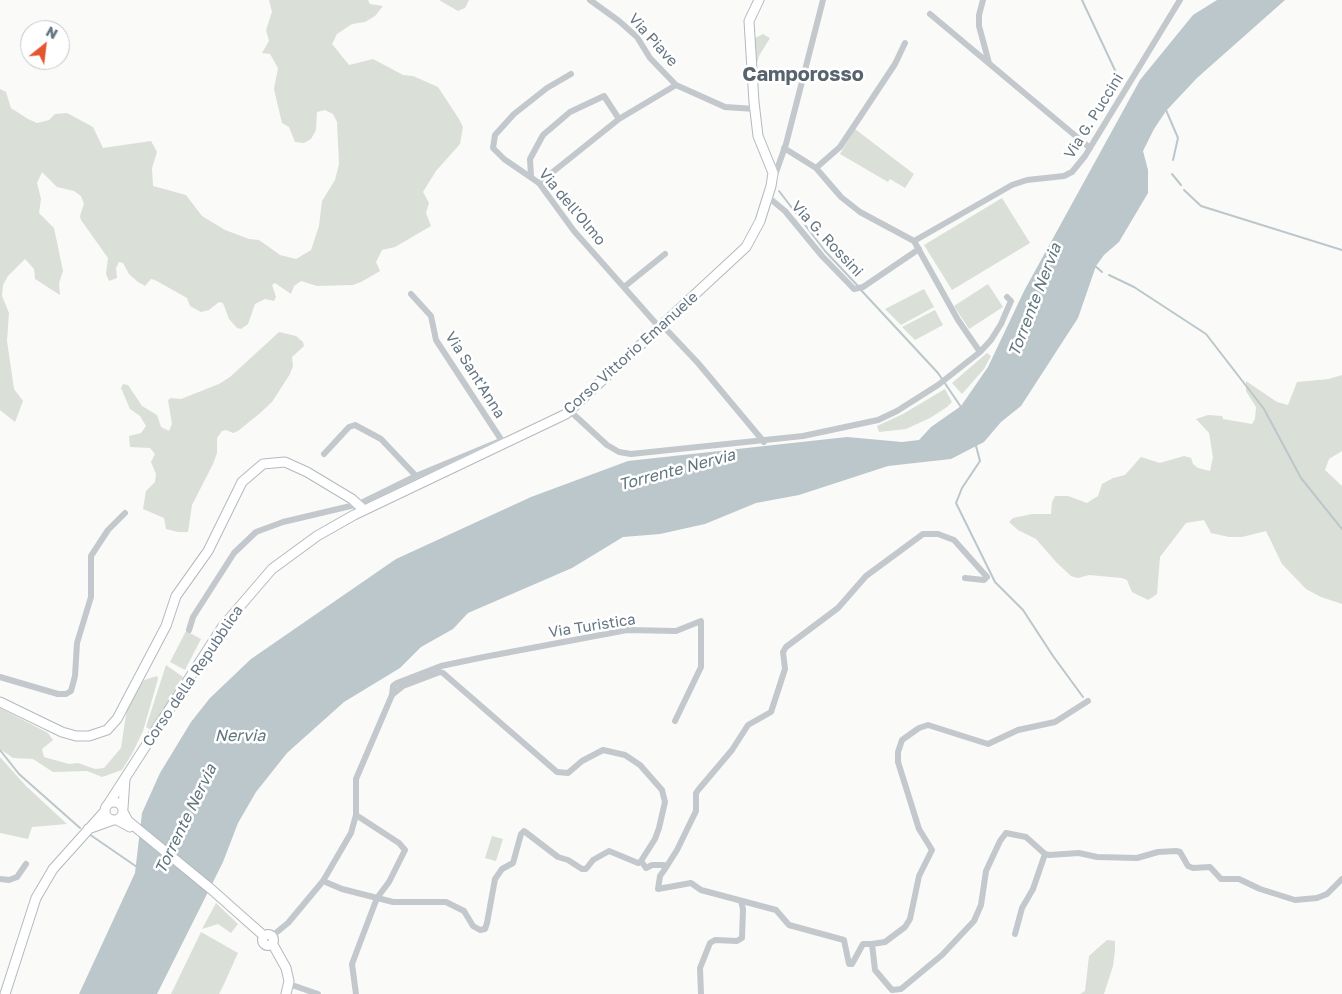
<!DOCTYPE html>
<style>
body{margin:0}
#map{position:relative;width:1342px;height:994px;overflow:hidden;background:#fafaf8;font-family:"Golos Text",sans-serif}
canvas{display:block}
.north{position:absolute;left:20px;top:20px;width:50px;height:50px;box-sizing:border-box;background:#fff;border:1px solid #c1c8cd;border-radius:50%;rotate:29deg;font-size:14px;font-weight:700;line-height:20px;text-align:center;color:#657683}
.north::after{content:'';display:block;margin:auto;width:18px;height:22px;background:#e4572e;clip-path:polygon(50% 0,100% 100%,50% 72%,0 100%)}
</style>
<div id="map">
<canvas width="1342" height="994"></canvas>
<div class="north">N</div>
</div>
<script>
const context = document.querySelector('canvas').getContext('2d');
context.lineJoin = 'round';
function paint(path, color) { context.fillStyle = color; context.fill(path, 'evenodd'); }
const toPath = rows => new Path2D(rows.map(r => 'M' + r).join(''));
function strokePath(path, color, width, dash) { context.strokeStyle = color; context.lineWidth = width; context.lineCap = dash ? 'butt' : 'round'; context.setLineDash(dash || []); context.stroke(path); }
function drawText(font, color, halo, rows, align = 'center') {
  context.font = font + ' "Golos Text",sans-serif'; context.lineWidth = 5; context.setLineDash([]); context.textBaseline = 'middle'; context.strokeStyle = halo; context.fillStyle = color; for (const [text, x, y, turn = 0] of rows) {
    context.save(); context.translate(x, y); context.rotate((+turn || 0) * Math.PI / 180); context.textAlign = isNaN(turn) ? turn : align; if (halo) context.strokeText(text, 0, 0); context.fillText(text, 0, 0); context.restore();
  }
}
const green = toPath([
 [269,0,368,0,370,4,383,6,375,16,365,22,352,24,337,34,332,44,349,65,373,59,403,75,413,76,438,87,459,119,463,127,460,144,436,171,423,192,429,203,426,213,431,226,395,247,382,250,376,262,380,271,361,282,353,285,317,286,301,281,294,286,291,294,275,283,272,285,276,297,274,301,265,299,255,304,248,324,241,329,237,328,229,319,223,303,219,302,209,310,201,312,190,306,187,298,155,280,151,279,145,286,138,282,129,274,123,263,119,262,116,268,117,278,109,281,106,274,108,258,81,220,80,216,84,204,81,196,74,191,57,187,42,172,37,183,41,199,39,213,54,228,63,271,59,283,60,295,35,279,34,269,25,259,8,276,3,285,2,296,9,313,7,341,14,389,23,401,15,422,0,410,0,89,6,92,11,108,28,119,37,123,49,120,55,114,67,113,93,127,103,148,151,141,157,152,152,168,153,186,186,195,202,216,225,230,249,239,259,240,280,255,296,259,311,250,319,226,322,201,335,180,339,164,337,122,333,114,325,110,317,112,316,130,311,139,304,143,295,142,289,127,282,123,274,89,278,68,270,54,262,53,269,41,266,30,272,12],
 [439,0,469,0,465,8,458,11],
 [763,34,770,38,759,56,755,71,753,39],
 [855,129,914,174,905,188,890,179,888,182,840,154],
 [1002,198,1030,243,952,290,924,245],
 [988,284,1003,307,969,329,954,306],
 [924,289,934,307,901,325,885,309],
 [935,310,943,325,915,340,902,327],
 [279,332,296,336,303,342,304,346,292,357,293,366,290,374,272,402,259,414,238,431,233,433,226,430,222,431,217,438,217,453,213,464,192,505,188,532,178,532,166,529,164,518,143,509,146,491,155,482,156,474,151,462,155,454,150,448,130,447,129,436,141,433,146,426,140,416,130,409,121,388,123,384,128,385,142,406,157,415,161,427,169,431,172,424,168,400,171,398,181,399,219,384,230,377],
 [987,353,991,356,984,369,962,394,952,383],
 [1342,375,1342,451,1329,459,1325,470,1342,486,1342,604,1321,597,1306,589,1282,564,1266,531,1242,537,1229,537,1211,533,1204,520,1186,523,1160,557,1157,594,1148,600,1132,592,1127,580,1122,578,1089,575,1078,578,1071,576,1057,563,1036,539,1018,530,1009,522,1013,518,1032,514,1051,514,1052,502,1055,496,1068,496,1087,503,1098,496,1102,484,1113,478,1125,475,1141,457,1160,463,1184,456,1191,458,1193,464,1198,468,1210,471,1213,457,1209,433,1196,419,1208,415,1222,416,1223,419,1252,424,1255,419,1256,407,1246,391,1246,381,1277,402,1288,405,1297,382,1329,379],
 [945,389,952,402,947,407,930,418,906,429,879,432,877,426,903,414],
 [186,631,201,639,185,670,170,662],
 [166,665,183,677,151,730,146,727],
 [157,676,158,679,143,731,132,754,122,770,102,777,87,771,53,772,33,759,13,758,0,749,0,708,48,733,53,740,42,749,44,757,69,764,78,763,95,769,104,768,121,748,127,708,139,687,144,680],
 [0,757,26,786,67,824,32,827,28,839,0,833],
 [492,836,503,839,496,861,485,858],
 [216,903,238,924,231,933,218,924,202,929],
 [201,932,238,953,224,984,219,994,171,994],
 [1107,940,1115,941,1115,950,1113,966,1104,994,1080,994,1085,991,1089,956]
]);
const water = toPath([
 [1217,0,1285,0,1197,78,1166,111,1154,129,1143,151,1148,170,1148,193,1119,242,1104,255,1096,266,1078,318,1021,406,1001,422,984,442,951,459,888,466,799,495,756,503,705,524,660,534,623,537,572,568,468,613,453,629,421,647,400,668,344,702,287,753,256,792,238,823,223,862,157,994,79,994,135,873,142,813,160,773,191,722,210,698,251,659,396,559,531,497,628,461,847,437,902,442,919,440,931,427,961,406,988,367,1024,291,1140,80,1193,15]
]);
const stream = toPath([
 [1082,0,1121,83],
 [1166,110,1178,138,1173,160],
 [1172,174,1181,185],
 [1184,190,1201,206,1342,250],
 [779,191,825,251,857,285],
 [1094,265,1102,272],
 [1109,275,1134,287,1206,334,1264,409,1301,478,1342,529],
 [860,289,938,373,961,407],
 [976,446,980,461,962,488,956,503,995,582,1023,610,1053,656,1083,697],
 [0,750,19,774,80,828],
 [89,834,137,867]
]);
const street = toPath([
 [590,0,619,21,637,37,650,58,676,85,725,107,755,109],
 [983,0,979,15,979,26,989,63],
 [930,14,1090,148],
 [571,74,547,88,514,114,495,135,493,148,504,159,539,183,574,231,660,328],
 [784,148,816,168,841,197,860,212,914,241,958,320,980,352],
 [816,168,840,147,895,64,905,43],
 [531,176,530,159,543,135,570,112,604,96,619,119],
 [774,178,786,144,823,0],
 [539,183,619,119,676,85],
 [768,197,785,211,822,256,854,289,863,287,919,249],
 [914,241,1012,185,1027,180,1064,176,1072,172,1085,156,1180,0],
 [624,287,665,254],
 [411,294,431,316,436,340,504,444],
 [663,326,698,363,764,442],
 [570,411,607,445,619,452,631,454,803,436,878,420,897,411,938,385,980,352,991,340,1001,324,1011,301,1007,297],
 [324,454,349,427,355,425,381,439,416,476],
 [189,630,193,617,234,553,256,532,283,522,359,504,416,476,498,442],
 [0,677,58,694,66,694,71,691,75,676,77,643,91,597,91,556,108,530,125,513],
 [392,695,403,686,440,672,443,673,557,772,568,773,582,761,603,750,625,755,640,765,662,790,665,802,659,828,655,839,641,861,646,868,652,865,664,865,665,869,660,876,658,889,691,883,701,890,776,910,789,925,844,940,849,964,852,964,863,944,872,944,875,970,892,990,901,989,942,955,974,921,981,905,986,871,1000,841,1006,833,1026,837,1045,854,1049,855,1079,853,1097,857,1137,858,1158,852,1176,851,1180,852,1188,866,1193,868,1210,867,1221,879,1239,879,1260,889,1295,900,1317,898,1327,894,1342,879],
 [356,815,399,843,405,850,389,882,377,898,358,948,352,964,356,994],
 [665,869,677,850,696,811,696,793,699,789,732,750,748,725,771,712,785,669,783,652,786,647,838,608,866,576,923,534,938,534,954,540,987,577,984,580,965,578],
 [0,879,9,880,17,877,26,864],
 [323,881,342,889,393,902,446,902,464,911,473,926,480,930,485,929,487,923,495,879,502,869,513,863,521,834,524,831,558,857,568,860,582,869,586,869,593,860,609,851,638,863],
 [1015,934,1022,908,1033,889,1045,854],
 [272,936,288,923,323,881,351,833,356,815,356,779,392,695,393,686,397,683,441,666,484,657,627,630,676,631,701,621,701,667,675,721],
 [872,944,885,942,905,927,910,919,919,876,932,850,919,829,898,762,898,752,902,740,919,728,928,725,988,744,1018,730,1055,722,1088,701],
 [289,984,318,994],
 [701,994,700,968,710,943,715,940,737,941,742,938,743,909,741,901]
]);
const secondary = toPath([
 [0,702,62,732,76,736,89,736,107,730,117,719,166,626,176,596,208,551,242,482,263,464,285,462,307,472,352,499,364,510],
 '105 811a9 9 0 1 1 18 0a9 9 0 1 1-18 0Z',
 [109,803,223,626,272,569,317,536,354,515,566,414,746,247,760,221,771,186,773,173,758,136,754,102,749,21,759,0],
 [123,808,125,779],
 [123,812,128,821,211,889,264,936],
 [117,820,130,827],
 [88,829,113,820],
 '262.5 940a5.5 5.5 0 1 1 11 0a5.5 5.5 0 1 1-11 0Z',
 [272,943,286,968,289,981,286,994],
 [5,994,36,898,53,869,105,811]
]);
const streetNames = [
 ["Via Piave",653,40,48],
 ["Via G. Puccini",1094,116,-58],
 ["Via dell'Olmo",572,207,50],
 ["Via G. Rossini",827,239,47],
 ["Corso Vittorio Emanuele",631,353,-42],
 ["Via Sant'Anna",475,375,58],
 ["Via Turistica",592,626,-9],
 ["Corso della Repubblica",193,676,-56]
];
const waterNames = [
 ["Torrente Nervia",1035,300,-69],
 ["Torrente Nervia",677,470,-15],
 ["Nervia",240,736],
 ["Torrente Nervia",186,819,-64]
];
const districtNames = [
 ["Camporosso",803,75]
];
paint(green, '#dadfd7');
paint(water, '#bbc7cb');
strokePath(stream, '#bbc7cb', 2);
strokePath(secondary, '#b3babf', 11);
strokePath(street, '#c3c8cc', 6);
strokePath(secondary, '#fff', 9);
drawText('15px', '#657683', '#fff', streetNames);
drawText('italic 16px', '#60757c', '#fff', waterNames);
drawText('bold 20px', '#57646e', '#fff', districtNames);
</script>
